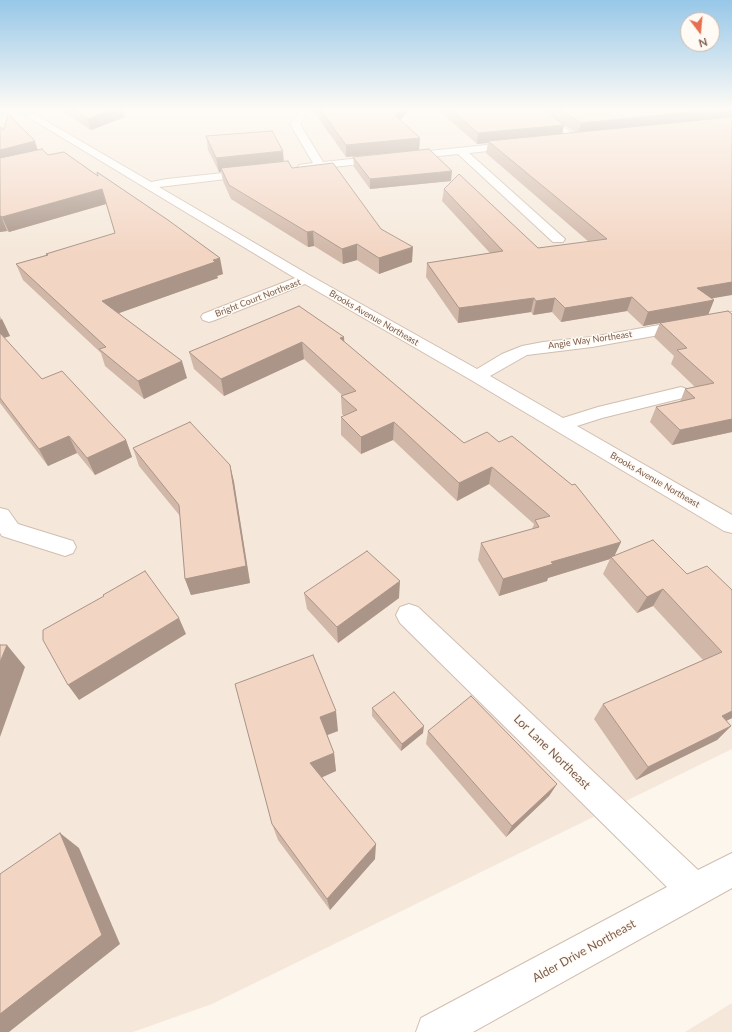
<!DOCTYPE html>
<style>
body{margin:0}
#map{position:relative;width:732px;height:1032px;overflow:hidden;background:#fdf6ec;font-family:Lato,sans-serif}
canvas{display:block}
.north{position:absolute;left:680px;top:12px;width:40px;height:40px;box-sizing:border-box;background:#fffaf3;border:1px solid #cabbb1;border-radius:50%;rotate:164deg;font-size:11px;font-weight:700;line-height:16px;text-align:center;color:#7a5c4d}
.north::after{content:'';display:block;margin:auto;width:14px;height:18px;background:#e76f51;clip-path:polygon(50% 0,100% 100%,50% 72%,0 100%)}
</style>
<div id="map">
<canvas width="732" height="1032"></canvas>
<div class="north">N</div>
</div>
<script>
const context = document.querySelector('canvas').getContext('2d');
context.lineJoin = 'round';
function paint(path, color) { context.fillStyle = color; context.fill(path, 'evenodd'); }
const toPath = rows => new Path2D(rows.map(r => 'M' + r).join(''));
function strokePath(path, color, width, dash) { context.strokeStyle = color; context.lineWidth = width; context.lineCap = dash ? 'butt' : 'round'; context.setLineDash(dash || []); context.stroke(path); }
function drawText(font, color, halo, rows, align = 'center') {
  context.font = font + ' Lato,sans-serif'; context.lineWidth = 3; context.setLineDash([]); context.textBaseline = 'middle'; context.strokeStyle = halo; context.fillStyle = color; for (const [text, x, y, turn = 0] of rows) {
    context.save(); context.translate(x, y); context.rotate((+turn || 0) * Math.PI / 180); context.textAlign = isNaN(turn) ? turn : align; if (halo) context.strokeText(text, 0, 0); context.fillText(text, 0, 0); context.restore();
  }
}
const residential = toPath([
 [0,108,732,108,732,749,212,1004,133,1032,0,1032],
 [732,1003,732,1032,685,1032]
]);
const minor = toPath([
 [13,108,24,108,151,182,167,179,251,170,255,171,257,173,251,176,159,187,311,276,477,369,502,354,522,346,543,342,592,337,732,312,732,322,592,347,527,355,490,376,563,418,598,407,681,387,687,389,690,393,687,397,602,418,577,426,732,515,732,533,724,531,471,380,305,284,215,320,209,322,203,320,201,317,203,314,295,278,13,108],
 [526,108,537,108,581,139,580,141,572,141,526,108],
 [302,111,307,114,300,124,323,162,516,142,520,143,521,145,520,147,516,148,469,153,565,239,563,242,553,242,458,154,303,170,299,169,298,167,299,165,313,163,290,124,299,112,302,111],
 [0,508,8,510,18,524,73,541,76,547,73,553,65,556,2,536,0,533,0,508],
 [409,604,418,607,698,870,732,853,732,888,473,1032,416,1032,421,1018,667,887,400,623,396,615,400,607,409,604]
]);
const wall = toPath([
 [57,108,122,108,125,117,91,130],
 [311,108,411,108,400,120,420,138,419,150,346,157],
 [436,108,732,108,712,298,714,300,708,315,732,432,672,445,650,422,656,407,680,402,685,389,695,387,671,364,674,356,654,337,660,323,643,326,627,311,561,322,552,312,533,315,531,312,458,323,426,277,427,263,490,253,442,201,444,189,538,248,589,242,486,153,488,143,477,144],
 [564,125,575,132,562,134],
 [0,127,4,130,48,155,223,274,217,276,218,278,119,313,187,378,144,399,105,366,101,353,23,280,16,264,46,255,46,254,115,233,106,204,9,232,7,231,0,232],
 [206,136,284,161,292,168,381,229,412,262,379,274,357,260,343,264,314,246,308,247,231,199,223,181,221,172,219,172,208,150],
 [353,157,451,181,370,189,354,167],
 [299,306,344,342,464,443,621,542,614,556,687,574,732,590,732,718,726,721,731,726,717,740,636,780,594,719,603,704,703,660,653,606,637,613,603,574,610,559,548,578,547,581,499,596,478,560,481,543,532,529,534,524,489,484,457,501,393,440,361,454,341,435,341,417,344,416,342,414,341,396,343,396,304,359,224,396,194,369,189,352],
 [0,316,10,336,4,338,42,379,126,440,132,457,95,475,77,453,48,466,0,403],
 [133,448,230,465,234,482,250,583,191,595,185,579,180,516,139,466],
 [304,593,399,598,338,643,307,609],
 [235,684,338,731,327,735,334,753,336,771,322,777,375,859,330,910,278,840,272,824],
 [372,708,423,733,401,751,372,716],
 [428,731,557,784,549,796,506,837,426,744]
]);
const shadedWall = toPath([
 [116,108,122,108,125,117,91,130,88,119],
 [402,108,411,108,395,126,395,115],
 [732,108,732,119,578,134,581,123],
 [564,125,562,136,488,141,488,143,477,144,478,133],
 [420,138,419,150,346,157,346,145],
 [35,141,39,155,0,164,0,150],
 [283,151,284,165,221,168,221,172,219,172,216,158],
 [452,171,451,181,370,189,370,179],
 [102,189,106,204,9,232,2,217],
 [0,216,1,216,7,231,0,232],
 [313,231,314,246,308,247,307,232],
 [357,244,357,260,343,264,342,249],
 [413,247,412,262,379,274,379,258],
 [220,258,223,274,217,276,218,278,108,317,102,301],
 [732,282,732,295,691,302,697,288],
 [632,297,627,311,561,322,565,308],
 [534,298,531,312,458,323,459,308],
 [555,298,552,312,533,315,536,301],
 [714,300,708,315,643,326,648,312],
 [2,319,10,336,0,339,0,320],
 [344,337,345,353,340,338],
 [302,342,304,359,224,396,221,379],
 [182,361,187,378,144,399,138,381],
 [732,419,732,432,672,445,680,430],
 [394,422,393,440,361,454,361,437],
 [69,436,77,453,48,466,39,449],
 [126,440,132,457,95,475,87,458],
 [230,465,234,482,250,583,191,595,185,579],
 [492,467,489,484,457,501,459,483],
 [621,542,613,559,611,557,610,559,548,578,547,581,499,596,503,579,551,562],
 [400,581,399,598,338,643,337,627],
 [663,589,653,606,637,613,647,597],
 [179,618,186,634,79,700,68,685],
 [7,645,25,667,0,737,0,662],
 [336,711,338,731,322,737,320,717],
 [732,711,732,718,708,730,722,716],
 [424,726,423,733,401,751,402,744],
 [731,726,717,740,636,780,648,767],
 [334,753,336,771,314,781,310,763],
 [557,784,549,796,506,837,512,826],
 [60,833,79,848,120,944,9,1032,0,1032,0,1014],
 [376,844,375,859,330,910,327,899]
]);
const building = toPath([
 [71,108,116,108,88,119,71,108],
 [319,108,402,108,395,115,420,138,346,145,319,108],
 [449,108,541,108,564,125,478,133,449,108],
 [558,108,729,108,581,123,558,108],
 [8,114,35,141,0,150,0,127,4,130,8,114],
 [732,117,732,282,697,288,714,300,648,312,632,297,565,308,555,298,536,301,534,298,459,308,427,263,503,251,444,189,459,174,538,248,607,239,488,141,732,117],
 [272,131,283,151,216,158,206,136,272,131],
 [42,149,48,155,64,152,98,176,97,172,168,220,220,258,213,260,215,262,102,301,182,361,138,381,99,349,106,347,16,264,48,255,46,254,115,233,102,189,2,217,1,216,0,216,0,158,42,149],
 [429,149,452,171,370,179,353,157,429,149],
 [288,161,292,168,333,163,381,229,413,247,379,258,357,244,342,249,313,231,307,232,229,185,221,168,288,161],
 [299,306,344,337,340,338,464,443,487,432,499,442,512,436,572,485,575,484,621,542,551,562,553,564,503,579,481,543,539,527,535,520,550,516,492,467,459,483,394,422,361,437,341,417,357,410,341,396,356,391,302,342,221,379,189,352,299,306],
 [728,311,732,314,732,419,680,430,656,407,695,398,685,389,714,383,677,350,687,348,660,323,728,311],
 [0,333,42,379,62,371,126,440,87,458,69,436,39,449,0,398,0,333],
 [190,422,230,465,246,566,185,579,179,505,133,448,190,422],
 [653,540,687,574,707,566,732,590,732,711,722,716,731,726,648,767,603,704,722,652,663,589,647,597,611,557,653,540],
 [367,551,400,581,337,627,304,593,367,551],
 [145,571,179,618,68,685,43,640,43,630,104,596,103,595,145,571],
 [0,645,7,645,0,662,0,645],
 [313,655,336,711,320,717,334,753,310,763,376,844,327,899,272,824,235,684,313,655],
 [394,692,424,726,402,744,372,708,394,692],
 [471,696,557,784,512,826,428,731,471,696],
 [60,833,102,935,0,1014,0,874,60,833]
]);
const farStreetnames = [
 ["Bright Court Northeast",258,298,-21],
 ["Brooks Avenue Northeast",374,318,30],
 ["Angie Way Northeast",590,340,-8],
 ["Brooks Avenue Northeast",655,480,30]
];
const nearStreetnames = [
 ["Lor Lane Northeast",552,752,44],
 ["Alder Drive Northeast",584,951,-29]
];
paint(residential, '#f5e8da');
strokePath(minor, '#d1beb0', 2);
paint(minor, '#fff');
paint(wall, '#d1b7a8');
paint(shadedWall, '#aa9588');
paint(building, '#f3d5c3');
strokePath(building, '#aa9588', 1);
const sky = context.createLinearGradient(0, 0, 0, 253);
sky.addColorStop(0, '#97c7e8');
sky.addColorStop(0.43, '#fefbf6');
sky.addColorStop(1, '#fefbf600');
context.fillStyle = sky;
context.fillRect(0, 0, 732, 253);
drawText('9px', '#7a5c4d', '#fffaf3', farStreetnames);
drawText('12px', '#7a5c4d', '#fffaf3', nearStreetnames);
</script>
